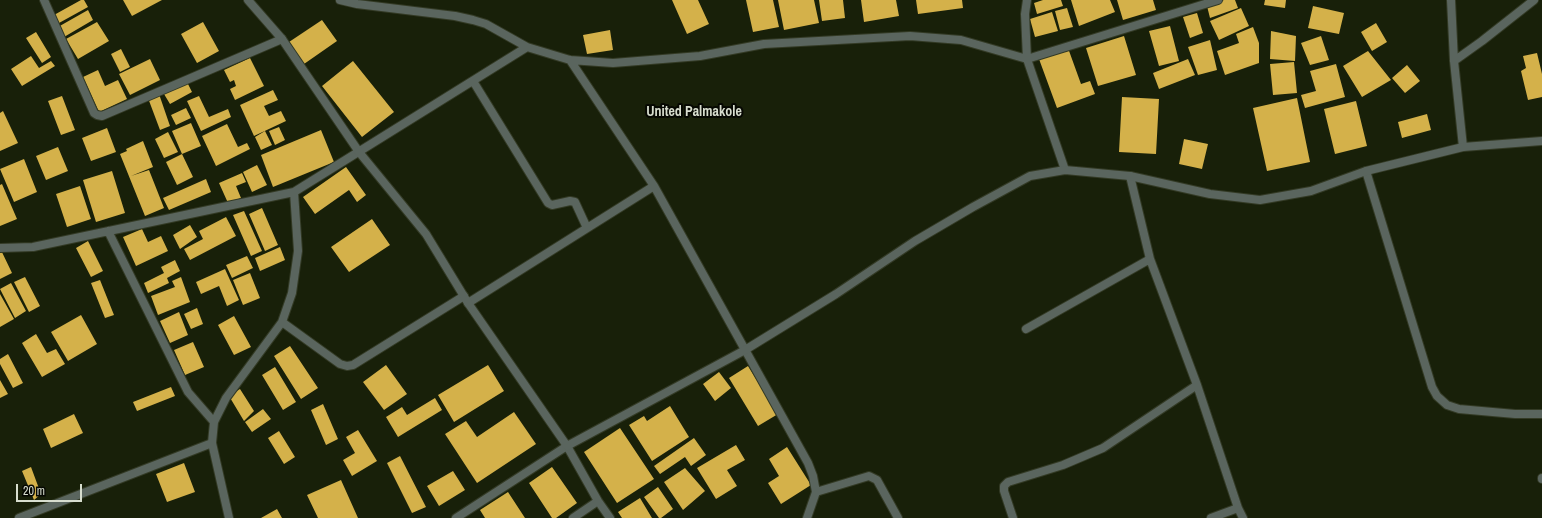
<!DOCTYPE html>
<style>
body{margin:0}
#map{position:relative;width:1542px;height:518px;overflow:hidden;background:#182009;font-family:"Archivo Narrow",sans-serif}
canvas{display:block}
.scale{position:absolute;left:16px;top:484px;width:66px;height:18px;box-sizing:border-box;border:2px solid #d7ddce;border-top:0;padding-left:5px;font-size:12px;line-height:14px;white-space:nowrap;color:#d7ddce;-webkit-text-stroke:3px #060802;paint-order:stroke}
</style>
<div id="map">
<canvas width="1542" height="518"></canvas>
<div class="scale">20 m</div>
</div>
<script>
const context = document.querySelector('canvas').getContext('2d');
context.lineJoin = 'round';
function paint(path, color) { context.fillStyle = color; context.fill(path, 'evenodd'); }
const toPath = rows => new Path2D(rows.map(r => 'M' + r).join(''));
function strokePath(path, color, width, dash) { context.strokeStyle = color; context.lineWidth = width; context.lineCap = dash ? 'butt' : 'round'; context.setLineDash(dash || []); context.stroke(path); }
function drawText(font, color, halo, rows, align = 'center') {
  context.font = font + ' "Archivo Narrow",sans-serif'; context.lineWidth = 4; context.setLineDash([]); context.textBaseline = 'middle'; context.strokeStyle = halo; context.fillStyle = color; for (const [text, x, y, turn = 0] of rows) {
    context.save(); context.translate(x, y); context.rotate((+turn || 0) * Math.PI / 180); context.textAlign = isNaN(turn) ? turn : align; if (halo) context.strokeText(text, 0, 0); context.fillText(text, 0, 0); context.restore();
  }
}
const building = toPath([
 [81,0,84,0,88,7,59,23,54,15],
 [123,0,162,0,132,16],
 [672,0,698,0,709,24,687,34],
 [746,0,773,0,779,27,753,32],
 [778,0,814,0,819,23,784,30],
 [819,0,843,0,845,18,822,21],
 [861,0,896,0,899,16,864,22],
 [916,0,962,0,963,8,918,14],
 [1043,0,1061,0,1063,6,1037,14,1034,3],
 [1071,0,1110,0,1115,12,1079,26],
 [1117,0,1153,0,1156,10,1123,20],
 [1224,0,1235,0,1238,8,1210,18,1207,6],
 [1265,0,1286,0,1285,8,1264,5],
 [1313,6,1344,13,1339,34,1308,28],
 [1067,8,1073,27,1060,30,1055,11],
 [1241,8,1249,26,1219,40,1210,21],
 [88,10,93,20,64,37,58,27],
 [1052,12,1058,31,1035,37,1030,19],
 [1197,13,1203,33,1190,38,1183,17],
 [322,20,337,41,304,64,289,42],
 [97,22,109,41,78,59,66,39],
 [203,22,219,51,197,63,181,34],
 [1376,23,1387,42,1372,51,1361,32],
 [1170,26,1179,61,1159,66,1149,31],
 [1253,27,1259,43,1259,63,1225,75,1217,51,1239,43,1236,34],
 [610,30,613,50,587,54,583,35],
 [1271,31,1296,36,1295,61,1270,59],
 [36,32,51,57,42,63,26,38],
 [1124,36,1136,75,1098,86,1086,48],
 [1321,36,1329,60,1310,65,1301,43],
 [1210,40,1217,70,1198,75,1188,47],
 [1068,48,1081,84,1090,81,1095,94,1057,108,1039,59],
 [121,49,130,67,120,72,111,54],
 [1368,51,1391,80,1362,97,1343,66],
 [1537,53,1542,74,1542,97,1528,100,1521,71,1526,68,1523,56],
 [31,56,39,68,51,61,55,66,22,86,11,69],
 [250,58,264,86,235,100,230,89,236,86,234,80,230,82,224,70],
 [150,59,160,80,130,95,119,74],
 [1188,59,1195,75,1159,89,1153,73],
 [353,61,394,112,362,137,322,86],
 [1294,62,1297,93,1273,95,1270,64],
 [1336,64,1345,97,1305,108,1301,95,1316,91,1310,71],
 [1407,65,1420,81,1405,93,1392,78],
 [98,70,105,86,118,80,127,99,99,112,83,77],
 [187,82,192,92,170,104,164,94],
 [273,90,278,100,264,106,269,116,281,111,286,121,254,136,240,105],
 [159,94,170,126,160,130,148,98],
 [62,96,75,130,61,135,48,101],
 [199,96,209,117,228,109,231,117,201,131,187,101],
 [1122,97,1159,99,1156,154,1119,152],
 [1297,98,1310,162,1267,171,1253,108],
 [1356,101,1367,146,1335,154,1324,109],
 [186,108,191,118,176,125,171,115],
 [3,111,18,143,0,151,0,113],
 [1427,114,1431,130,1402,138,1398,122],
 [191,123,201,146,182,154,172,131],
 [227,124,238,147,247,143,250,149,216,166,202,136],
 [279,127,285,140,275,145,269,131],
 [107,128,116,152,91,161,82,138],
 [321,130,334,162,273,187,261,155],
 [265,131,272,145,261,150,255,137],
 [168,132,178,152,164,158,155,139],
 [1184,139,1208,144,1202,169,1179,164],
 [143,141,153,167,131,176,149,170,164,208,145,216,120,154,127,151,126,149],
 [58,147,68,171,46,180,36,156],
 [182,154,193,177,177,185,166,162],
 [24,159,37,192,14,202,0,169],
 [257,165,267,185,252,192,243,172],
 [346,167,366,195,357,202,349,190,315,214,303,197],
 [112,171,125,213,96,222,83,180],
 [242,173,246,182,236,186,241,198,228,203,219,183],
 [206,179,211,192,169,210,163,198],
 [2,184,17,219,0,226,0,185],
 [80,186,91,219,67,227,56,194],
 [262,208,278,245,265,251,249,214],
 [244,211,262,251,251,256,233,215],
 [226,217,236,236,190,260,184,249,203,239,199,231],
 [372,219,390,245,349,272,331,247],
 [190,225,197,237,180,249,173,235],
 [142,229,148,242,161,236,168,251,136,266,123,237],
 [88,241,103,271,91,277,76,248],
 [280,247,285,260,260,271,255,258],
 [0,248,12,273,0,279],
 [247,256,253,268,232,278,226,265],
 [175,260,180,271,167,278,169,283,148,293,144,283,164,273,161,267],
 [225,269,239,300,227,306,219,286,201,294,196,282],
 [250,273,260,298,243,305,233,280],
 [25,277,40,306,29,312,14,282],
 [181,277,190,302,158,315,151,296,175,287,172,281],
 [100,280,114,315,105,318,91,283],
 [11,283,26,311,15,318,0,289],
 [0,294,14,319,0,327],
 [197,308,203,324,191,329,184,314],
 [179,312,188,335,170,343,160,321],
 [81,315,97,344,68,361,51,332],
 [234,316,251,347,234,355,218,325],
 [36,334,47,353,56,349,65,364,42,377,22,343],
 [193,342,204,367,185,375,174,350],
 [290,346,318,388,301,399,274,356],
 [8,354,23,383,13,388,0,364,0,359],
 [386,365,407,394,384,410,363,382],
 [488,365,504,391,454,422,438,395],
 [748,366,778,414,758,426,729,378],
 [275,367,296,402,283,410,262,375],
 [719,372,731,388,715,401,703,384],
 [0,380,8,394,0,398],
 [171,387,175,396,137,411,133,402],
 [240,389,254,411,244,421,229,396],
 [435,398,442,410,398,437,386,417,402,407,407,415],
 [323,404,338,439,326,445,311,410],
 [670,406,689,437,652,461,629,425,644,416,647,421],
 [263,409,271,419,252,432,245,422],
 [514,412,536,444,477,483,445,434,466,421,477,437],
 [74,414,83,433,51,448,43,429],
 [620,428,654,479,617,503,584,452],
 [358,430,377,461,352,476,343,460,355,453,346,437],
 [279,431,295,457,284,464,268,438],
 [694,438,706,455,691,466,685,457,660,474,654,466],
 [736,445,745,460,727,470,737,486,716,499,697,468],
 [787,447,811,485,781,504,768,483,779,476,769,459],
 [400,456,426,507,412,513,387,463],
 [184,463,195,492,167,502,156,474],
 [31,467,41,494,34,500,22,471],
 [552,467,577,503,556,518,552,518,529,483],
 [685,468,705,491,683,510,664,482],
 [453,471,465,490,439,506,427,486],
 [341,480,358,518,318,518,307,495],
 [658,487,673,509,661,518,659,518,644,497],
 [508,492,525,518,485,518,480,510],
 [640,498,652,518,622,518,618,512],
 [277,509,282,518,261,518]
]);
const service = toPath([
 [1366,171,1432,387,1437,396,1447,405,1459,409,1515,414,1542,414]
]);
const minor = toPath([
 [44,0,94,113,97,115,102,116,282,39],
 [340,0,357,4,455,16,473,20,486,24,527,47],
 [1027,0,1025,14,1027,59,1218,0],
 [1451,0,1454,61,1463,147],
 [570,60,654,186,808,463,813,476,816,492,807,518],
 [1454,61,1482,41,1534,0],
 [473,81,548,203,552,205,570,201,575,202,587,228],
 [1130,176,1150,259,1197,385,1238,508,1243,518],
 [108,231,188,392,214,422],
 [0,248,33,247,294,192],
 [468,303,654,186],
 [282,322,340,364,347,366,353,365,464,296],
 [1026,329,1150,259],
 [1542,478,1542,479],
 [816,492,869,476,877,480,898,518],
 [19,518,212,443],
 [229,518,212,443,214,422,226,398,282,322,292,293,298,251,294,192,527,47,570,60,613,63,700,56,764,44,910,36,961,40,1027,59,1065,170],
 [456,518,567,446,598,501,610,518],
 [573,518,598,501],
 [1013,518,1004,491,1004,486,1008,482,1063,465,1103,448,1197,385],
 [1211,518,1238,508]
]);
const tertiary = toPath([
 [248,0,282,39,359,152,426,234,468,303,567,446,745,350,836,294,915,241,973,207,1030,176,1065,170,1130,176,1210,194,1260,200,1311,191,1366,171,1463,147,1542,141]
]);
const quarterNames = [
 ["United Palmakole",694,112]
];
paint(building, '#d4b14a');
strokePath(service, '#333a25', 10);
strokePath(minor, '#333a25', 10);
strokePath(tertiary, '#333a25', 10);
strokePath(service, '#5a655e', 8);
strokePath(minor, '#5a655e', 8);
strokePath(tertiary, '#5a655e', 8);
drawText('bold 14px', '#d7ddce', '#060802', quarterNames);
</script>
